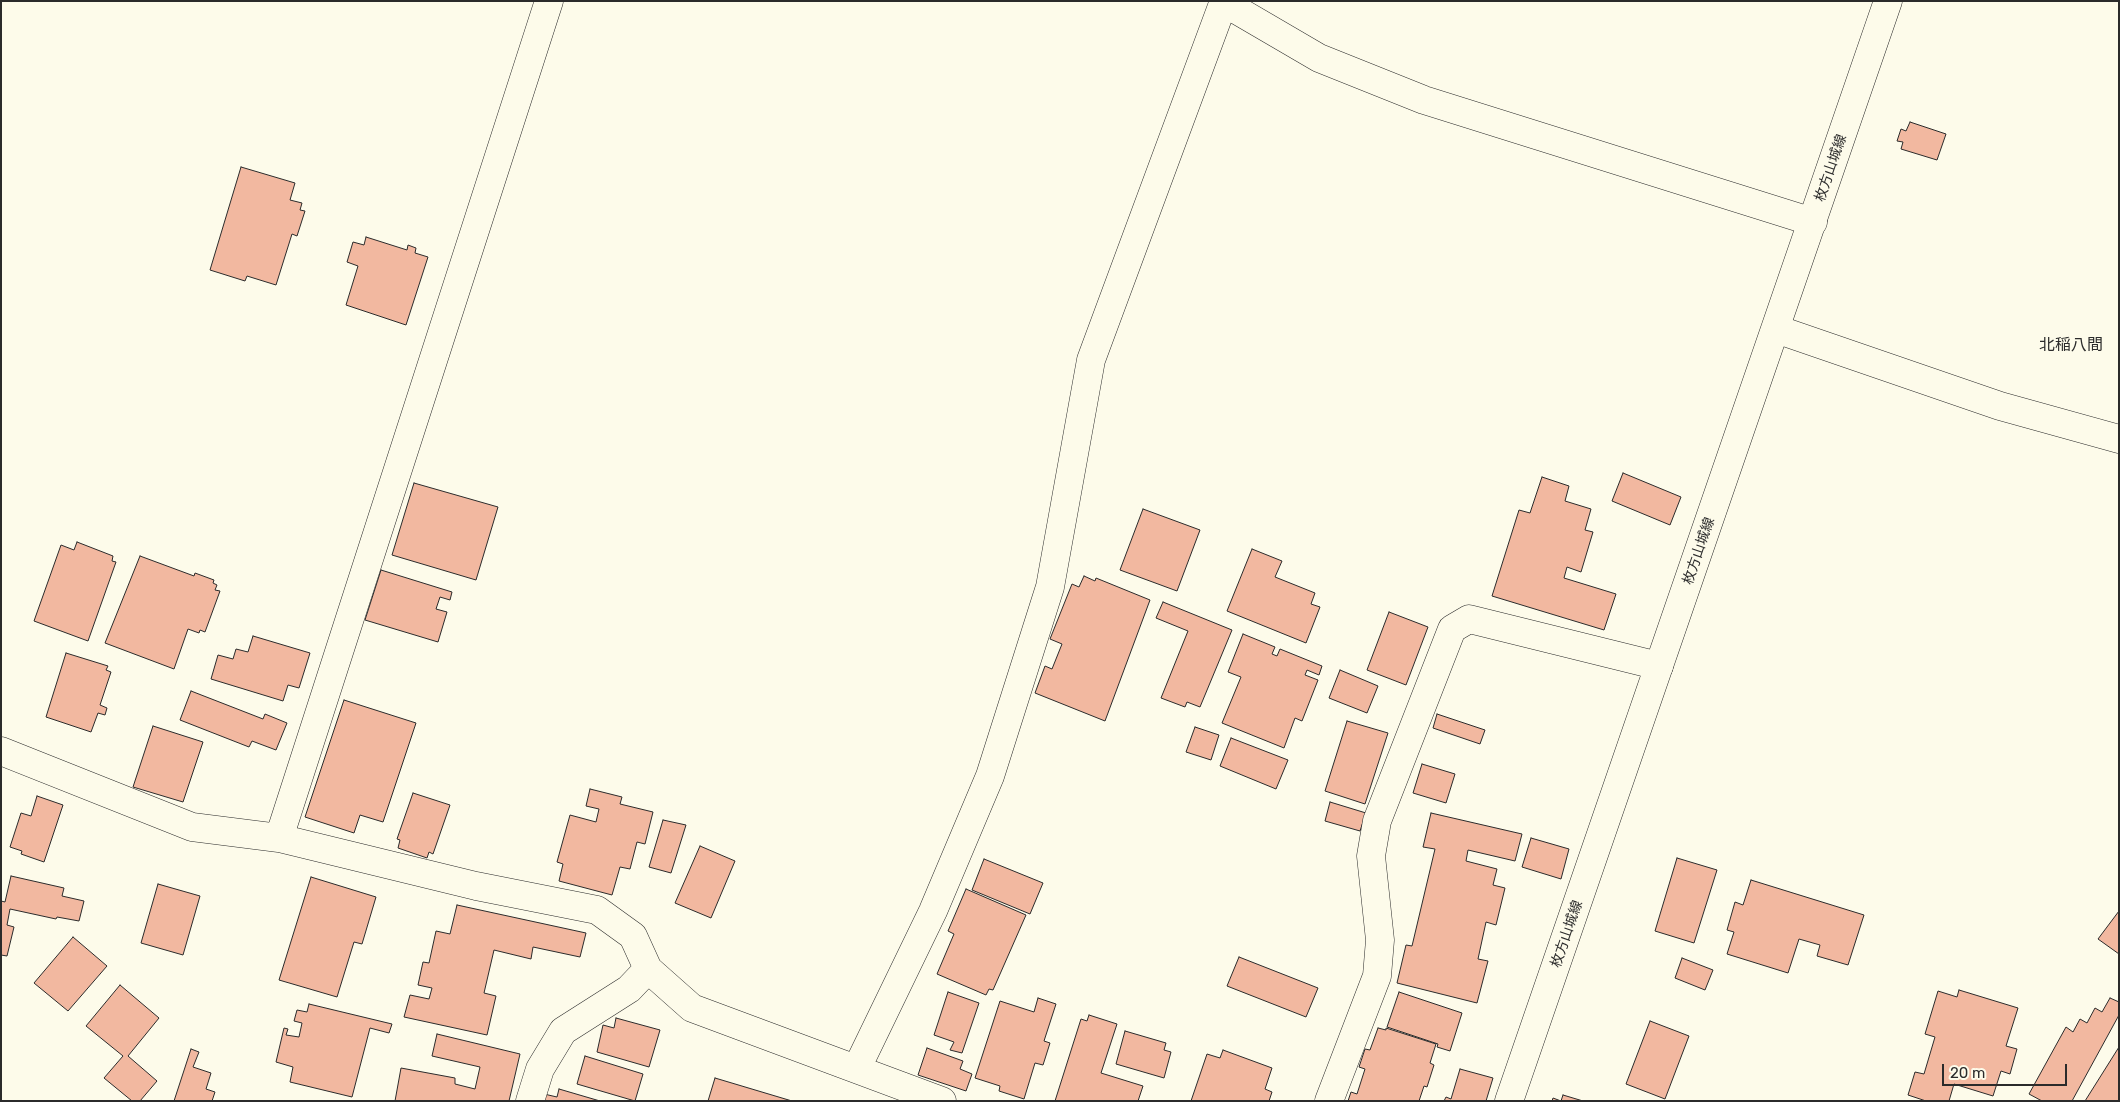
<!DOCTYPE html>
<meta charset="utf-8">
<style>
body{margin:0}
#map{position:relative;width:2120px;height:1102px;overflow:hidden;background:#fdfbea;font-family:Rubik,sans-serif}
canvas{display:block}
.frame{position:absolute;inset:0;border:2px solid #2b2b2b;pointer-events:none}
.scale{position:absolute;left:1942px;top:1064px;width:125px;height:22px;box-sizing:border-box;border:2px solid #2b2b2b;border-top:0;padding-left:6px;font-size:15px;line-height:18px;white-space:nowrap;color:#2b2b2b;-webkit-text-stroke:4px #fdfbea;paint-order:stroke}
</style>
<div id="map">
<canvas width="2120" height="1102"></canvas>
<div class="frame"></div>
<div class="scale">20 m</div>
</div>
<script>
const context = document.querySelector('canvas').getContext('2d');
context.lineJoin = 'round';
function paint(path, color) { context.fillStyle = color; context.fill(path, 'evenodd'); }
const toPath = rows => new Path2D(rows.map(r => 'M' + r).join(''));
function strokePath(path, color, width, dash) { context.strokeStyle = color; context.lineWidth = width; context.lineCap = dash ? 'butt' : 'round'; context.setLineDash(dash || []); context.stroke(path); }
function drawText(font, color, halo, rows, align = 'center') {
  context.font = font + ' Rubik,"Noto Sans JP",sans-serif'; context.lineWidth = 4; context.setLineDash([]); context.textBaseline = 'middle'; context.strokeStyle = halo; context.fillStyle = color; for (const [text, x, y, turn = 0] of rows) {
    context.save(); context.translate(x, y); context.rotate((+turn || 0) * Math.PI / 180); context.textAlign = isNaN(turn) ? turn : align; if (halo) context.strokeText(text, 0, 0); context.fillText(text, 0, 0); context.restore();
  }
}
const building = toPath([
 [1910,122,1946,134,1937,160,1901,149,1903,142,1897,141,1901,129,1906,131,1910,122],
 [241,167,295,183,290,200,302,203,300,210,305,211,297,236,292,234,276,285,247,276,245,281,210,270,241,167],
 [366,237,407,250,408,245,416,248,415,253,428,257,406,325,346,305,358,266,347,262,353,242,364,245,366,237],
 [1623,473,1681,497,1670,525,1612,501,1623,473],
 [1542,477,1569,486,1565,501,1591,509,1585,530,1593,532,1581,572,1567,567,1564,578,1616,594,1604,630,1492,596,1519,510,1530,513,1542,477],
 [414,483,498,507,476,580,392,555,414,483],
 [1143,509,1200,530,1177,591,1120,570,1143,509],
 [77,542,113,556,112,561,116,562,88,641,34,621,61,545,74,550,77,542],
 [1252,549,1282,561,1275,577,1315,593,1311,604,1320,607,1306,643,1227,611,1252,549],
 [140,556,194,576,195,573,214,580,213,583,217,585,215,590,220,591,205,632,200,630,199,633,188,629,174,669,105,643,140,556],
 [381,570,452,592,450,600,440,597,436,609,447,612,438,642,365,620,381,570],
 [1084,576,1095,581,1096,578,1150,600,1105,721,1035,693,1045,666,1052,669,1062,644,1050,639,1072,584,1079,587,1084,576],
 [1163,602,1232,630,1200,707,1187,702,1185,707,1161,698,1188,631,1156,618,1163,602],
 [1389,612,1428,627,1406,685,1367,670,1389,612],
 [1243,634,1275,647,1272,654,1277,656,1280,649,1322,666,1319,675,1307,670,1305,675,1318,680,1302,721,1295,718,1284,748,1222,723,1241,677,1228,672,1243,634],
 [253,636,310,653,299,688,288,685,283,701,211,679,218,655,233,659,236,649,248,652,253,636],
 [66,653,108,666,106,670,111,672,100,705,107,708,105,715,98,713,91,732,46,717,66,653],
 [1340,670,1378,686,1367,713,1329,698,1340,670],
 [191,691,263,719,265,714,287,723,276,750,252,741,249,747,180,720,191,691],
 [344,700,416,723,383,822,360,815,354,833,305,817,344,700],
 [1437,714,1485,730,1480,744,1433,728,1437,714],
 [1347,721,1388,733,1365,804,1325,791,1347,721],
 [153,726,203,742,183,802,133,787,153,726],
 [1195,727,1219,735,1211,760,1186,752,1195,727],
 [1231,738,1288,760,1276,789,1220,766,1231,738],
 [1422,764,1455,774,1446,803,1413,793,1422,764],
 [590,789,622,797,620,804,653,812,645,844,637,842,630,869,620,867,612,895,559,881,563,864,557,862,570,815,596,822,599,809,586,806,590,789],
 [413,793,450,805,433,854,429,852,427,858,398,848,400,840,397,839,413,793],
 [37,796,63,805,44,862,21,854,22,851,10,847,21,813,31,816,37,796],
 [1330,802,1366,813,1360,831,1325,821,1330,802],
 [1431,813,1522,834,1515,861,1468,850,1466,861,1497,869,1493,885,1505,888,1496,925,1486,922,1478,959,1488,961,1477,1003,1397,983,1406,945,1412,946,1435,849,1423,847,1431,813],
 [663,820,686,825,671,873,649,867,663,820],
 [1531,838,1569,849,1561,879,1522,867,1531,838],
 [700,846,735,861,711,918,675,903,700,846],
 [1677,858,1717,870,1694,943,1655,931,1677,858],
 [984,859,1043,883,1030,914,972,890,984,859],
 [11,876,64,888,62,896,84,901,79,921,57,917,56,919,10,909,7,925,14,927,7,956,1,955,1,901,5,902,11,876],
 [311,877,376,897,362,944,354,942,337,997,279,980,311,877],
 [1751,880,1864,915,1848,965,1817,956,1820,945,1799,939,1788,973,1727,954,1734,932,1727,930,1735,902,1743,905,1751,880],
 [158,884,200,896,183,955,141,943,158,884],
 [966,889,1026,915,993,990,989,989,986,995,937,974,954,934,948,931,966,889],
 [457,905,586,933,580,957,533,947,531,959,494,950,484,993,496,996,487,1035,404,1017,410,995,429,999,432,988,418,985,423,962,429,963,436,931,450,934,457,905],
 [2119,911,2119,954,2098,939,2119,911],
 [73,937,107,966,68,1011,34,983,73,937],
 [1239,957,1318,988,1306,1017,1227,986,1239,957],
 [1682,958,1713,970,1705,990,1675,978,1682,958],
 [120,985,159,1018,128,1056,157,1081,140,1101,132,1101,104,1078,123,1056,86,1026,120,985],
 [1959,990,2018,1008,2006,1046,2017,1049,2010,1074,2001,1071,1993,1096,1954,1084,1949,1101,1926,1101,1908,1095,1915,1072,1924,1074,1935,1037,1925,1034,1938,991,1957,997,1959,990],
 [948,992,979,1003,962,1053,950,1050,954,1042,934,1035,948,992],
 [1399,992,1462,1013,1450,1051,1437,1047,1438,1044,1387,1027,1399,992],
 [1038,998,1056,1004,1044,1041,1050,1043,1043,1065,1035,1063,1024,1099,999,1091,1000,1086,975,1078,1000,1001,1034,1012,1038,998],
 [2110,998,2119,1002,2119,1015,2072,1101,2042,1101,2029,1094,2066,1027,2073,1032,2080,1019,2087,1023,2095,1008,2102,1012,2110,998],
 [309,1004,392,1024,389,1033,370,1028,352,1097,290,1082,293,1067,276,1062,284,1028,288,1029,286,1035,299,1037,302,1023,294,1021,297,1010,307,1012,309,1004],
 [1089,1015,1117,1024,1101,1073,1143,1086,1138,1101,1055,1101,1081,1019,1087,1021,1089,1015],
 [616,1018,660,1030,649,1067,597,1052,603,1025,614,1028,616,1018],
 [1650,1021,1689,1036,1665,1099,1626,1084,1650,1021],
 [1378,1028,1386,1030,1386,1028,1436,1044,1430,1063,1434,1065,1427,1087,1424,1086,1419,1101,1348,1101,1351,1092,1357,1094,1365,1069,1359,1067,1365,1049,1370,1050,1378,1028],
 [1125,1031,1166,1043,1164,1050,1171,1052,1164,1078,1116,1064,1125,1031],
 [437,1034,520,1054,509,1101,395,1101,401,1068,455,1078,455,1084,475,1089,480,1067,432,1056,437,1034],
 [2119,1047,2119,1101,2085,1101,2119,1047],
 [927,1048,963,1061,960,1069,972,1074,966,1091,918,1075,927,1048],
 [191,1049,199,1052,193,1067,211,1073,206,1089,215,1092,212,1101,174,1101,191,1049],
 [1223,1050,1272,1068,1265,1089,1272,1092,1269,1101,1191,1101,1207,1054,1220,1058,1223,1050],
 [585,1056,643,1074,635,1101,577,1084,585,1056],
 [1460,1069,1493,1078,1486,1101,1444,1101,1446,1097,1451,1099,1460,1069],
 [715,1078,792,1101,708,1101,715,1078],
 [559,1089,600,1101,543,1101,544,1094,557,1097,559,1089],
 [1563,1095,1583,1101,1552,1101,1553,1098,1561,1101,1563,1095]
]);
const minor = toPath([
 [1223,2,1319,58,1424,100,1813,222],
 [1776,329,2000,406,2119,439],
 [1,751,192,827,279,838,476,886,597,910,633,936,648,969,692,1008,942,1101],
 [279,838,549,1],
 [857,1068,933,911,990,776,1050,587,1091,360,1224,1],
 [530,1101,540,1069,563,1031,629,989,648,969],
 [1329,1101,1377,976,1380,940,1371,856,1377,821,1452,629,1469,619,1659,666]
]);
const primary = toPath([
 [1509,1101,1888,1]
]);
const streetNames = [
 ["枚方山城線",1831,168,-71],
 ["枚方山城線",1699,551,-71],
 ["枚方山城線",1567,934,-71]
];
const quarterNames = [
 ["北稲八間",2071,345]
];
paint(building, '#f2b8a0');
strokePath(building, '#2b2b2b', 1);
strokePath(minor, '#2b2b2b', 29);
strokePath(primary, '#2b2b2b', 29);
strokePath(minor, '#fdfbea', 28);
strokePath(primary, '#fdfbea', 28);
drawText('14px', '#2b2b2b', '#fdfbea', streetNames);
drawText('16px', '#2b2b2b', '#fdfbea', quarterNames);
</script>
